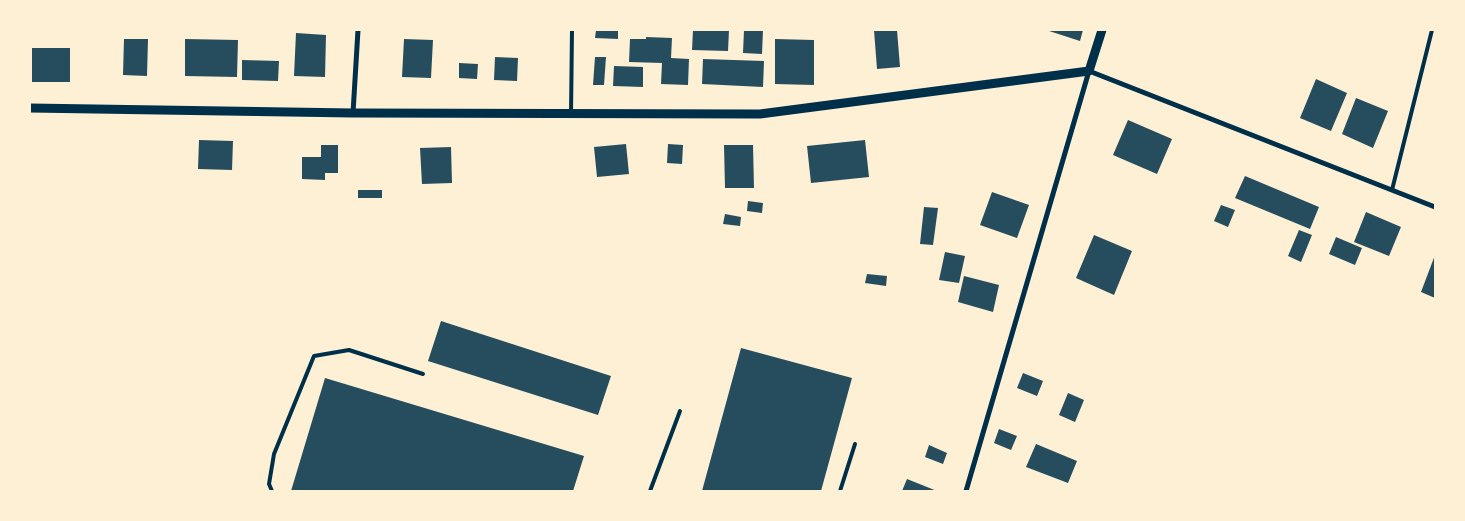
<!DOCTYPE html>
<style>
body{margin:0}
#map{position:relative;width:1465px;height:521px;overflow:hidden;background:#fdf0d5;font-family:"Golos Text",sans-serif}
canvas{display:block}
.frame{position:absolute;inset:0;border:31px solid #fdf0d5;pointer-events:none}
</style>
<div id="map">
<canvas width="1465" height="521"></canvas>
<div class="frame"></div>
</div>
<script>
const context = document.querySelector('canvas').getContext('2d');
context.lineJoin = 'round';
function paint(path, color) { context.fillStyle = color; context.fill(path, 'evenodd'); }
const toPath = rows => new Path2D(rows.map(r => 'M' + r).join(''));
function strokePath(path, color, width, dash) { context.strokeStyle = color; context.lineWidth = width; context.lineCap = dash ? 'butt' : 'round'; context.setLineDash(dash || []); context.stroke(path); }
const building = toPath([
 [596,30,618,30,618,39,595,38],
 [693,30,729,30,728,51,692,50],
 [744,30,763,30,762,54,743,53],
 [874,30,897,30,900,67,877,69],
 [1046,30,1083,30,1080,41],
 [296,33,326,35,325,77,294,76],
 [646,37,672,38,671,58,689,59,688,85,661,84,662,63,629,62,630,39,646,39],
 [124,39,148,39,147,76,123,75],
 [185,39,238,40,237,77,185,76],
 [404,39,433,40,431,78,402,77],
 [775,39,814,40,814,85,775,84],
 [32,48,70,48,70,82,32,82],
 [495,57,518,58,517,81,494,80],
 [595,57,606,57,604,85,593,85],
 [703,59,764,61,763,87,702,84],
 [242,60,279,61,278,81,242,80],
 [459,63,478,64,477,79,459,78],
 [614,66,643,67,643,87,613,86],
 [1316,79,1347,93,1331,131,1300,118],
 [1356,98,1388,111,1373,148,1342,134],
 [1128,120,1172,139,1157,174,1113,155],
 [199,140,233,141,232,170,198,169],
 [865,140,869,177,811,183,807,146],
 [626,144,629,174,597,177,594,147],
 [668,144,683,145,682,164,667,163],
 [321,145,338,145,338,173,325,173,325,180,302,179,302,157,321,157],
 [724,145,753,145,754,188,725,188],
 [451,147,452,183,422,184,420,148],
 [1245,176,1319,207,1310,229,1235,198],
 [358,190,382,190,382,198,358,198],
 [992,192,1029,205,1017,238,980,225],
 [748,201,763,203,762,213,747,211],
 [1221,205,1235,210,1228,227,1214,221],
 [924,207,938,208,933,245,920,244],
 [1366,212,1401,227,1389,256,1354,242],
 [725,214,741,217,740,226,723,224],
 [1299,230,1312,235,1301,262,1288,256],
 [1094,235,1132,251,1114,295,1076,278],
 [1336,237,1362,248,1355,265,1329,254],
 [945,252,965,256,959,283,939,280],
 [1435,255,1435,298,1421,292],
 [867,274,887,276,886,286,865,283],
 [964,276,999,285,993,312,958,302],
 [441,321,611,376,598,415,428,361],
 [741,348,852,378,821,491,702,491],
 [1023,373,1043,381,1037,396,1017,388],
 [325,378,584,456,573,491,291,491],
 [1068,393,1084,400,1075,422,1059,415],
 [999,429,1017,436,1011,450,994,443],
 [1036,444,1077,461,1068,483,1026,467],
 [929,445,947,453,943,464,925,457],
 [907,479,937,491,902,491]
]);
const service = toPath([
 [571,114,572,30],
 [1392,190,1432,30],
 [272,491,269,484,274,454,314,356,349,350,423,374],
 [650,491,680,411],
 [840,491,855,444]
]);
const minor = toPath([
 [353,113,358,30],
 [966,491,1089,71,1435,207]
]);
const tertiary = toPath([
 [30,108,353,113,760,114,1089,71,1102,30]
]);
paint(building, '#264d5e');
strokePath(service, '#003049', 4);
strokePath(minor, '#003049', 5);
strokePath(tertiary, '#003049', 9);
</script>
